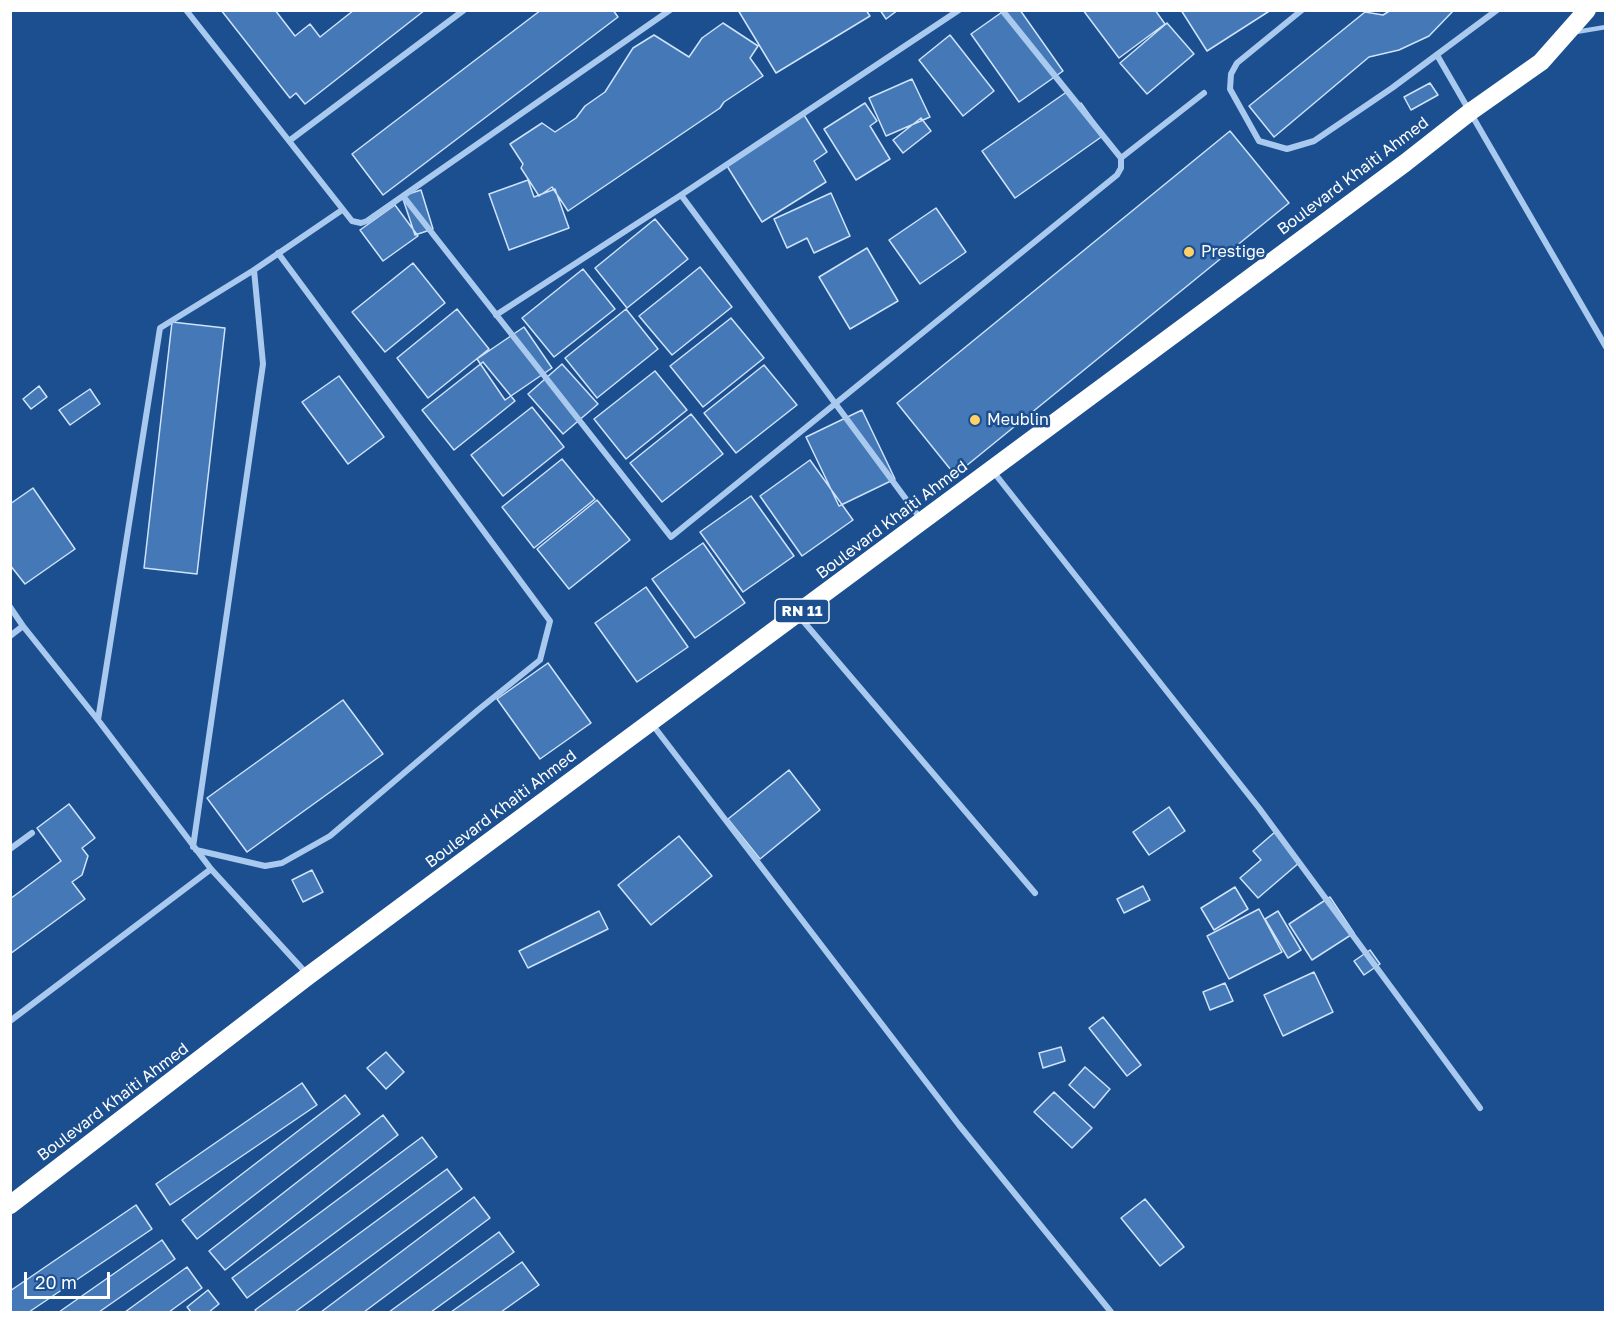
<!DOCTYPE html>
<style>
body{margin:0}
#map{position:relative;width:1616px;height:1323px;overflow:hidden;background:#1b4f8f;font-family:"Golos Text",sans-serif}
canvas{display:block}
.frame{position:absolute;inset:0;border:12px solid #fff;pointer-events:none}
.scale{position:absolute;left:24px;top:1272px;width:86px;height:27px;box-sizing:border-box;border:3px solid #fff;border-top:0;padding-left:8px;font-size:18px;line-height:21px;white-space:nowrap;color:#fff;-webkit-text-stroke:4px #1b4f8f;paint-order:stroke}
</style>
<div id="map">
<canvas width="1616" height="1323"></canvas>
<div class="frame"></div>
<div class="scale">20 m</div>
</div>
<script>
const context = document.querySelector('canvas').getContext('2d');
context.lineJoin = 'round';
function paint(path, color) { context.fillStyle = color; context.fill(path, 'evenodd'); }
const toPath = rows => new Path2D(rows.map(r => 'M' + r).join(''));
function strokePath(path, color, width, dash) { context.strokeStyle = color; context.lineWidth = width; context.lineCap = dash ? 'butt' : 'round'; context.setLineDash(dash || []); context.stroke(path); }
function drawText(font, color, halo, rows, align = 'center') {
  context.font = font + ' "Golos Text",sans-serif'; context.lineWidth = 5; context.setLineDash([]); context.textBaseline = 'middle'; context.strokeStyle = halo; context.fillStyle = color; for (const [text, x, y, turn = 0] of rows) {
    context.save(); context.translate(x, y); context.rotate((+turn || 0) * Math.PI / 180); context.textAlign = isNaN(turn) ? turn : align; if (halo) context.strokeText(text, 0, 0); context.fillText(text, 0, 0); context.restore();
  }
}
const building = toPath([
 [221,10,275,10,295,36,310,24,320,37,354,10,425,10,305,104,296,93,290,98,221,10],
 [541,10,613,10,618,17,383,195,352,154,541,10],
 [738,10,866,10,870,16,776,73,738,10],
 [880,10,898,10,886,19,880,10],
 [1005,10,1020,10,1063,71,1019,102,971,34,1005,10],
 [1083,10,1155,10,1165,24,1119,58,1083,10],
 [1181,10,1271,10,1207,51,1181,10],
 [1391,10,1454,10,1429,36,1399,50,1369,57,1274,137,1249,106,1365,12,1383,15,1391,10],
 [723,23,758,46,750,58,763,76,724,102,720,108,568,211,552,187,539,196,521,168,523,164,510,144,542,123,555,132,576,118,585,106,605,92,633,48,654,35,689,57,702,38,723,23],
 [1167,23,1194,54,1147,94,1120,63,1167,23],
 [950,35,994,91,963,116,919,60,950,35],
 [912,79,930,117,886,136,869,98,912,79],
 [1430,83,1438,95,1411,110,1404,97,1430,83],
 [1068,91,1078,106,1081,103,1104,135,1015,198,982,151,1068,91],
 [865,103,877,121,870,126,890,159,856,180,824,129,865,103],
 [804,115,827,152,814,161,826,182,762,222,727,166,804,115],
 [921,118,931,131,903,153,893,140,921,118],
 [1230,131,1289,203,955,475,897,403,1230,131],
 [528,180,534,197,555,189,569,228,509,250,489,194,528,180],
 [421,190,433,229,415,235,402,196,421,190],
 [831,193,850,236,814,253,807,238,787,248,774,219,831,193],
 [395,205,418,236,383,261,360,230,395,205],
 [936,208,966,252,920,284,889,240,936,208],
 [655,219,688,259,627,308,595,268,655,219],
 [867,248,898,301,850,329,819,277,867,248],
 [413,263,445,303,385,352,352,312,413,263],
 [700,267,732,307,672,355,639,316,700,267],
 [583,269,615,309,554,357,522,318,583,269],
 [457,309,489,349,428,398,397,358,457,309],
 [626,309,658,349,597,398,565,358,626,309],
 [731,318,764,358,703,407,670,366,731,318],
 [172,322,225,328,197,574,144,568,172,322],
 [524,327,552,368,505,400,477,359,524,327],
 [483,362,515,401,454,450,422,410,483,362],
 [562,364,598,404,563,434,528,394,562,364],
 [764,365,797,405,736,453,704,413,764,365],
 [655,371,687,410,626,459,594,419,655,371],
 [339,376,384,437,348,464,302,402,339,376],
 [39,386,47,397,31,409,23,399,39,386],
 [90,389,100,404,70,425,59,410,90,389],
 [532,407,564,447,503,496,471,455,532,407],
 [862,410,895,479,839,506,806,437,862,410],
 [691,414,723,454,662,502,630,463,691,414],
 [562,459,595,499,534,548,502,507,562,459],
 [810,460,853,520,802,556,760,496,810,460],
 [33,488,75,549,25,584,10,565,10,504,33,488],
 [751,496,794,556,743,592,700,532,751,496],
 [597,500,630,540,569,589,537,549,597,500],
 [703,543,745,603,695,638,652,579,703,543],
 [646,587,688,647,637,682,595,623,646,587],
 [548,663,591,723,540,759,497,699,548,663],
 [343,700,383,754,247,852,207,798,343,700],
 [789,770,820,810,760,859,728,819,789,770],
 [69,804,95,838,82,848,88,856,82,875,72,882,85,899,10,954,10,899,61,861,37,828,69,804],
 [1169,807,1185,831,1149,855,1133,832,1169,807],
 [1275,832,1300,862,1258,898,1240,878,1261,860,1253,851,1275,832],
 [679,836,712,876,651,925,618,885,679,836],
 [312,870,323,892,303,902,292,880,312,870],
 [1143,886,1150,900,1124,913,1117,899,1143,886],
 [1235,887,1248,909,1214,930,1201,908,1235,887],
 [1330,897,1354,933,1312,960,1289,924,1330,897],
 [1259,909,1282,952,1229,979,1207,936,1259,909],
 [599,911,608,929,528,968,519,951,599,911],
 [1278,911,1301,950,1288,958,1265,919,1278,911],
 [1370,950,1380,964,1364,975,1354,961,1370,950],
 [1314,972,1333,1012,1283,1036,1264,995,1314,972],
 [1225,983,1233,1001,1210,1010,1203,992,1225,983],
 [1103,1017,1141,1065,1127,1076,1089,1028,1103,1017],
 [1061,1047,1065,1061,1043,1068,1039,1053,1061,1047],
 [386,1052,404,1072,386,1089,367,1068,386,1052],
 [1085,1067,1110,1089,1094,1108,1069,1085,1085,1067],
 [302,1083,317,1105,170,1205,156,1184,302,1083],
 [1054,1092,1092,1128,1072,1148,1034,1112,1054,1092],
 [345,1095,360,1114,197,1239,182,1220,345,1095],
 [383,1115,398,1135,225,1270,209,1251,383,1115],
 [422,1137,437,1157,247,1298,232,1278,422,1137],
 [447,1169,462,1189,295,1312,257,1312,255,1310,447,1169],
 [474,1197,490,1218,364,1312,321,1312,474,1197],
 [1145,1199,1184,1247,1160,1266,1121,1218,1145,1199],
 [136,1205,152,1229,29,1312,10,1312,10,1291,136,1205],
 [499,1232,514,1252,431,1312,389,1312,499,1232],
 [162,1240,175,1259,99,1312,59,1312,162,1240],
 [522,1262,539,1285,501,1312,451,1312,522,1262],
 [187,1267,202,1288,169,1312,125,1312,187,1267],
 [208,1290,219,1304,209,1312,191,1312,187,1307,208,1290]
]);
const lane = toPath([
 [1576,32,1606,27]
]);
const street = toPath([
 [186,10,352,221,361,223,367,221,670,10],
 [1302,10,1237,63,1231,74,1230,89,1259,141,1287,149,1314,141,1392,88,1497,10],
 [1437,55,1606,347],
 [289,141,464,10],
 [1121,158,1204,93],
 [681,195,920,518],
 [403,196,671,537,1117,175,1121,168,1121,158,1002,10],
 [496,315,681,195,959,10],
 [992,470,1259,808,1480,1108],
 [10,607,23,626,98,720,211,869,308,975],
 [798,615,1035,893],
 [10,636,23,626],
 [98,720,160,328,254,270,342,210],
 [652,724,959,1125,1111,1312],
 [193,847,263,364,254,270],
 [10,849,32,833],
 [196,850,265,866,282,863,330,836,478,710,540,660,550,621,278,253],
 [10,1021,211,869]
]);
const highway = toPath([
 [10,1205,308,976,1405,163,1470,112,1541,62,1587,10]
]);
const markers = [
 [1189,252,6,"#ffd166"],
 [975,420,6,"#ffd166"]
];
const shields = [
 [802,611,54]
];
const shieldNames = [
 ["RN 11",802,611]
];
const streetNames = [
 ["Boulevard Khaiti Ahmed",1353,176,-37],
 ["Boulevard Khaiti Ahmed",892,520,-37],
 ["Boulevard Khaiti Ahmed",501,809,-37],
 ["Boulevard Khaiti Ahmed",113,1102,-37]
];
const poiNames = [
 ["Prestige",1201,252],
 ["Meublin",987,420]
];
paint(building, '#4478b7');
strokePath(building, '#cfe3fa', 1.5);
strokePath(lane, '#a9c9ee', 4.5);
strokePath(street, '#a9c9ee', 6);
strokePath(highway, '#fff', 18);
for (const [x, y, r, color] of markers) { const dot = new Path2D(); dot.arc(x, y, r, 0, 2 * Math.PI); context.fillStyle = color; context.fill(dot); strokePath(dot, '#1b4f8f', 2); }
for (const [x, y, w] of shields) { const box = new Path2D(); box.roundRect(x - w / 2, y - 12, w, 24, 4.5); context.fillStyle = '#1b4f8f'; context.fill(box); strokePath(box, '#fff', 1.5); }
drawText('bold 15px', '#fff', null, shieldNames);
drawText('16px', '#fff', '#1b4f8f', streetNames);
drawText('16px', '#fff', '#1b4f8f', poiNames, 'left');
</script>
